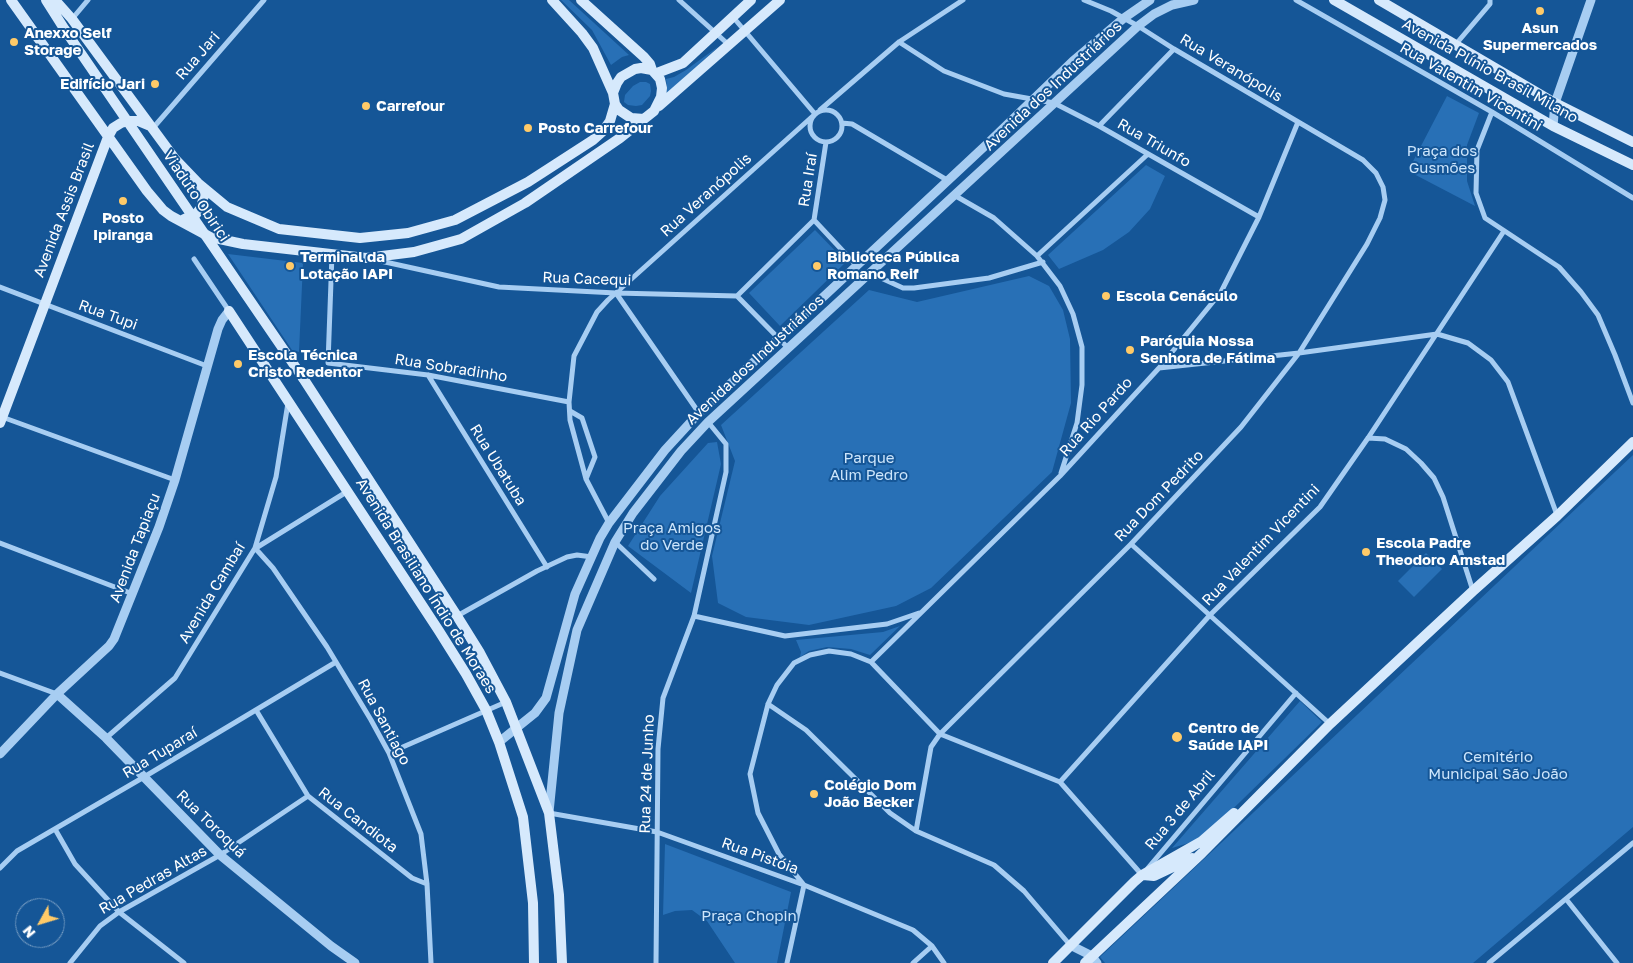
<!DOCTYPE html>
<meta charset="utf-8">
<style>
body{margin:0}
#map{position:relative;width:1633px;height:963px;overflow:hidden;background:#155697;font-family:"Golos Text",sans-serif}
canvas{display:block}
.north{position:absolute;left:15px;top:898px;width:50px;height:50px;box-sizing:border-box;background:#155697;border:1px solid #739ac1;border-radius:50%;rotate:231deg;font-size:14px;font-weight:700;line-height:20px;text-align:center;color:#fff}
.north::after{content:'';display:block;margin:auto;width:18px;height:22px;background:#ffca68;clip-path:polygon(50% 0,100% 100%,50% 72%,0 100%)}
</style>
<div id="map">
<canvas width="1633" height="963"></canvas>
<div class="north">N</div>
</div>
<script>
const context = document.querySelector('canvas').getContext('2d');
context.lineJoin = 'round';
function paint(path, color) { context.fillStyle = color; context.fill(path, 'evenodd'); }
const toPath = rows => new Path2D(rows.map(r => 'M' + r).join(''));
function strokePath(path, color, width, dash) { context.strokeStyle = color; context.lineWidth = width; context.lineCap = dash ? 'butt' : 'round'; context.setLineDash(dash || []); context.stroke(path); }
function drawText(font, color, halo, rows, align = 'center') {
  context.font = font + ' "Golos Text",sans-serif'; context.lineWidth = 4; context.setLineDash([]); context.textBaseline = 'middle'; context.strokeStyle = halo; context.fillStyle = color; for (const [text, x, y, turn = 0] of rows) {
    context.save(); context.translate(x, y); context.rotate((+turn || 0) * Math.PI / 180); context.textAlign = isNaN(turn) ? turn : align; if (halo) context.strokeText(text, 0, 0); context.fillText(text, 0, 0); context.restore();
  }
}
const green = toPath([
 [561,0,569,0,629,55,622,57,611,65,592,30],
 [719,46,666,95,667,87,666,79,674,77,686,70],
 [640,82,646,82,650,84,651,91,650,96,642,105,636,106,628,105,624,102,625,95,633,86],
 [1447,96,1479,113,1467,145,1467,181,1475,206,1408,171],
 [1146,165,1165,176,1150,209,1129,232,1103,250,1059,269,1048,255],
 [815,230,846,262,780,326,749,293],
 [228,254,303,263,299,352,292,350],
 [1029,276,1049,286,1063,310,1070,339,1071,403,1052,472,931,588,896,606,809,625,746,617,718,603,712,556,735,461,721,425,869,290,917,302],
 [717,442,721,464,691,593,628,546,660,496,708,443],
 [1633,455,1633,827,1473,963,1105,963,1100,957],
 [1426,553,1442,569,1414,597,1398,581],
 [900,626,870,655,851,649,827,647,809,651,800,657,801,652,796,640,883,632],
 [1300,701,1322,722,1202,839,1172,848],
 [665,844,791,892,777,963,735,963,707,921,692,910,675,911,663,915]
]);
const minor = toPath([
 [679,0,729,45],
 [1296,0,1492,112,1633,198],
 [733,17,815,114],
 [72,19,88,0],
 [899,42,944,71,1004,94,1054,103,1099,126,1259,217],
 [1456,44,1490,4,1490,0],
 '810 126a16 16 0 1 1 32 0a16 16 0 1 1-32 0Z',
 [820,110,899,42,963,0],
 [1492,112,1477,150,1476,193,1485,218,1559,267,1581,292,1598,315,1615,355,1633,403],
 [842,123,852,124,947,180],
 [1099,126,1174,49],
 [153,128,264,0],
 [826,142,814,220,856,265],
 [954,195,994,218,1037,256,1060,286,1073,314,1082,347,1082,385,1077,423,1061,473],
 [332,254,328,363,428,375,569,402],
 [1037,256,1148,154],
 [194,259,229,311],
 [376,260,499,287,616,293,737,296,788,348],
 [870,273,903,288,914,288,989,278,1043,262],
 [0,287,207,366],
 [616,293,699,413],
 [737,296,814,220],
 [1159,368,1299,353,1437,334,1468,343,1491,360,1508,382,1557,515],
 [428,375,547,567],
 [570,411,582,418,595,457,586,479],
 [2,417,175,480],
 [1368,438,1385,439,1406,449,1421,463,1434,478,1443,497,1473,591],
 [609,523,586,479,570,420,569,402,574,356,597,312,608,300,814,115],
 [615,542,654,579],
 [0,543,133,594],
 [1131,544,1330,724],
 [255,548,273,568,327,647,371,720,389,753,421,834,427,884,431,963],
 [256,548,348,491],
 [457,616,537,571,567,557,577,555,592,557],
 [694,616,785,636,887,624,919,613],
 [871,662,1060,476,1159,368,1221,292,1259,217,1298,122],
 [0,673,57,694],
 [768,704,806,730,890,813,916,831,994,865,1024,891,1070,945],
 [256,710,308,796,412,878,427,884],
 [106,738,175,678,255,548,276,477,288,403],
 [389,753,506,702],
 [1060,782,1210,615,1320,507,1368,438,1504,231],
 [549,813,657,832,804,885,913,930,932,946,944,963],
 [55,829,75,864,119,912,184,963],
 [916,831,931,747,940,734,1131,544,1241,427,1299,353,1367,244,1380,218,1385,200,1383,187,1376,173,1363,160,1174,49,1138,26,1111,11,1084,0],
 [0,868,17,851,144,777,336,662],
 [1148,868,1296,693],
 [804,885,779,854,758,813,750,774,768,704,777,685,794,663,810,655,829,651,851,654,871,662,940,734,1060,782,1142,875],
 [1566,899,1617,963],
 [70,963,100,926,119,912,220,855,308,796],
 [656,963,658,749,663,698,694,616,726,472,726,444,708,422],
 [787,963,804,885],
 [913,963,932,946],
 [1489,963,1633,843]
]);
const tertiary = toPath([
 [1553,126,1555,103,1591,0],
 [57,694,106,738,220,855,331,946,355,963],
 [499,742,535,713,546,698,575,594,600,538,609,523,665,450,699,413,986,145,1073,61,1124,18,1150,0],
 [0,754,57,694,109,646,114,639,159,527,175,480,218,329,222,320,229,311],
 [549,812,559,713,577,630,615,542,633,513,681,451,708,422,1138,26,1154,14,1172,5,1194,0],
 [1070,945,1092,956,1097,963]
]);
const secondary = toPath([
 [11,0,147,191,163,210,171,216,210,237,243,244,366,258,414,252,461,239,525,203,620,138,654,111,661,97,662,88,660,79,652,70,641,68,635,69,621,77,617,83,613,93,615,104,619,110,631,118,644,119],
 [46,0,65,30],
 [55,0,72,19,175,159,198,183,227,207,279,229,360,238,408,233,455,220,528,182,593,140,603,131,610,121,615,104],
 [552,0,582,33,593,48,613,93],
 [581,0,644,57,650,64,652,70],
 [1334,0,1553,126,1633,165],
 [1379,0,1555,103,1633,142],
 [657,73,683,63,751,0],
 [659,106,780,0],
 [184,219,196,214,201,208,204,195,199,185],
 [229,311,439,631,466,674,486,710,499,742,523,817,533,903,534,963],
 [303,378,457,616,480,653,506,702,549,813,559,895,562,963],
 [0,423,108,137,113,128,121,123,129,121,138,121,150,126],
 [1143,875,1154,876,1192,858],
 [1053,963,1134,882,1142,875,1202,841,1234,813],
 [1085,963,1202,853,1330,724,1473,591,1557,516,1633,442]
]);
const secondaryBridge = toPath([
 [65,30,303,378]
]);
const markers = [
 [1540,11,5,"#ffca68"],
 [14,42,5,"#ffca68"],
 [155,84,5,"#ffca68"],
 [366,106,5,"#ffca68"],
 [528,128,5,"#ffca68"],
 [123,201,5,"#ffca68"],
 [290,266,5,"#ffca68"],
 [817,266,5,"#ffca68"],
 [1106,296,5,"#ffca68"],
 [1130,350,5,"#ffca68"],
 [238,364,5,"#ffca68"],
 [1366,552,5,"#ffca68"],
 [1177,737,6,"#ffca68"],
 [814,794,5,"#ffca68"]
];
const poiNames = [
 ["Asun",1540,28,"center"],
 ["Supermercados",1540,45,"center"],
 ["Anexxo Self",24,33],
 ["Storage",24,50],
 ["Edifício Jari",145,84,"right"],
 ["Carrefour",376,106],
 ["Posto Carrefour",538,128],
 ["Posto",123,218,"center"],
 ["Ipiranga",123,235,"center"],
 ["Terminal da",300,257],
 ["Lotação IAPI",300,274],
 ["Biblioteca Pública",827,257],
 ["Romano Reif",827,274],
 ["Escola Cenáculo",1116,296],
 ["Paróquia Nossa",1140,341],
 ["Senhora de Fátima",1140,358],
 ["Escola Técnica",248,355],
 ["Cristo Redentor",248,372],
 ["Escola Padre",1376,543],
 ["Theodoro Amstad",1376,560],
 ["Centro de",1188,728],
 ["Saúde IAPI",1188,745],
 ["Colégio Dom",824,785],
 ["João Becker",824,802]
];
const streetNames = [
 ["Rua Jari",198,56,-49],
 ["Rua Veranópolis",1231,68,31],
 ["Avenida Plínio Brasil Milano",1490,71,29],
 ["Avenida dos Industriários",1053,86,-43],
 ["Rua Valentim Vicentini",1471,87,30],
 ["Rua Triunfo",1154,143,30],
 ["Rua Iraí",808,180,-81],
 ["Rua Veranópolis",706,195,-42],
 ["Viaduto Obirici",196,196,56],
 ["Avenida Assis Brasil",64,210,-69],
 ["Rua Cacequi",587,279,2],
 ["Rua Tupi",108,315,20],
 ["Avenida dos Industriários",755,360,-43],
 ["Rua Sobradinho",451,368,9],
 ["Rua Rio Pardo",1096,417,-48],
 ["Rua Ubatuba",498,465,58],
 ["Rua Dom Pedrito",1159,496,-46],
 ["Rua Valentim Vicentini",1261,545,-46],
 ["Avenida Tapiaçu",135,548,-69],
 ["Avenida Brasiliano Índio de Moraes",426,586,58],
 ["Avenida Cambaí",212,593,-59],
 ["Rua Santiago",384,722,62],
 ["Rua Tuparaí",160,753,-31],
 ["Rua 24 de Junho",647,774,-88],
 ["Rua 3 de Abril",1180,810,-50],
 ["Rua Candiota",358,820,38],
 ["Rua Toroquá",211,824,44],
 ["Rua Pistóia",760,856,20],
 ["Rua Pedras Altas",153,880,-30]
];
const parkNames = [
 ["Praça dos",1442,151],
 ["Gusmões",1442,168],
 ["Parque",869,458],
 ["Alim Pedro",869,475],
 ["Praça Amigos",672,528],
 ["do Verde",672,545],
 ["Cemitério",1498,757],
 ["Municipal São João",1498,774],
 ["Praça Chopin",749,916]
];
paint(green, '#2870b6');
strokePath(minor, '#a7cdf2', 5);
strokePath(tertiary, '#a7cdf2', 9);
strokePath(secondary, '#d6e9fc', 10);
strokePath(secondaryBridge, '#d6e9fc', 10);
for (const [x, y, r, color] of markers) { const dot = new Path2D(); dot.arc(x, y, r, 0, 2 * Math.PI); context.fillStyle = color; context.fill(dot); strokePath(dot, '#155697', 2); }
drawText('bold 15px', '#fff', '#155697', poiNames, 'left');
drawText('15px', '#fff', '#155697', streetNames);
drawText('15px', '#cee6fc', '#155697', parkNames);
</script>
